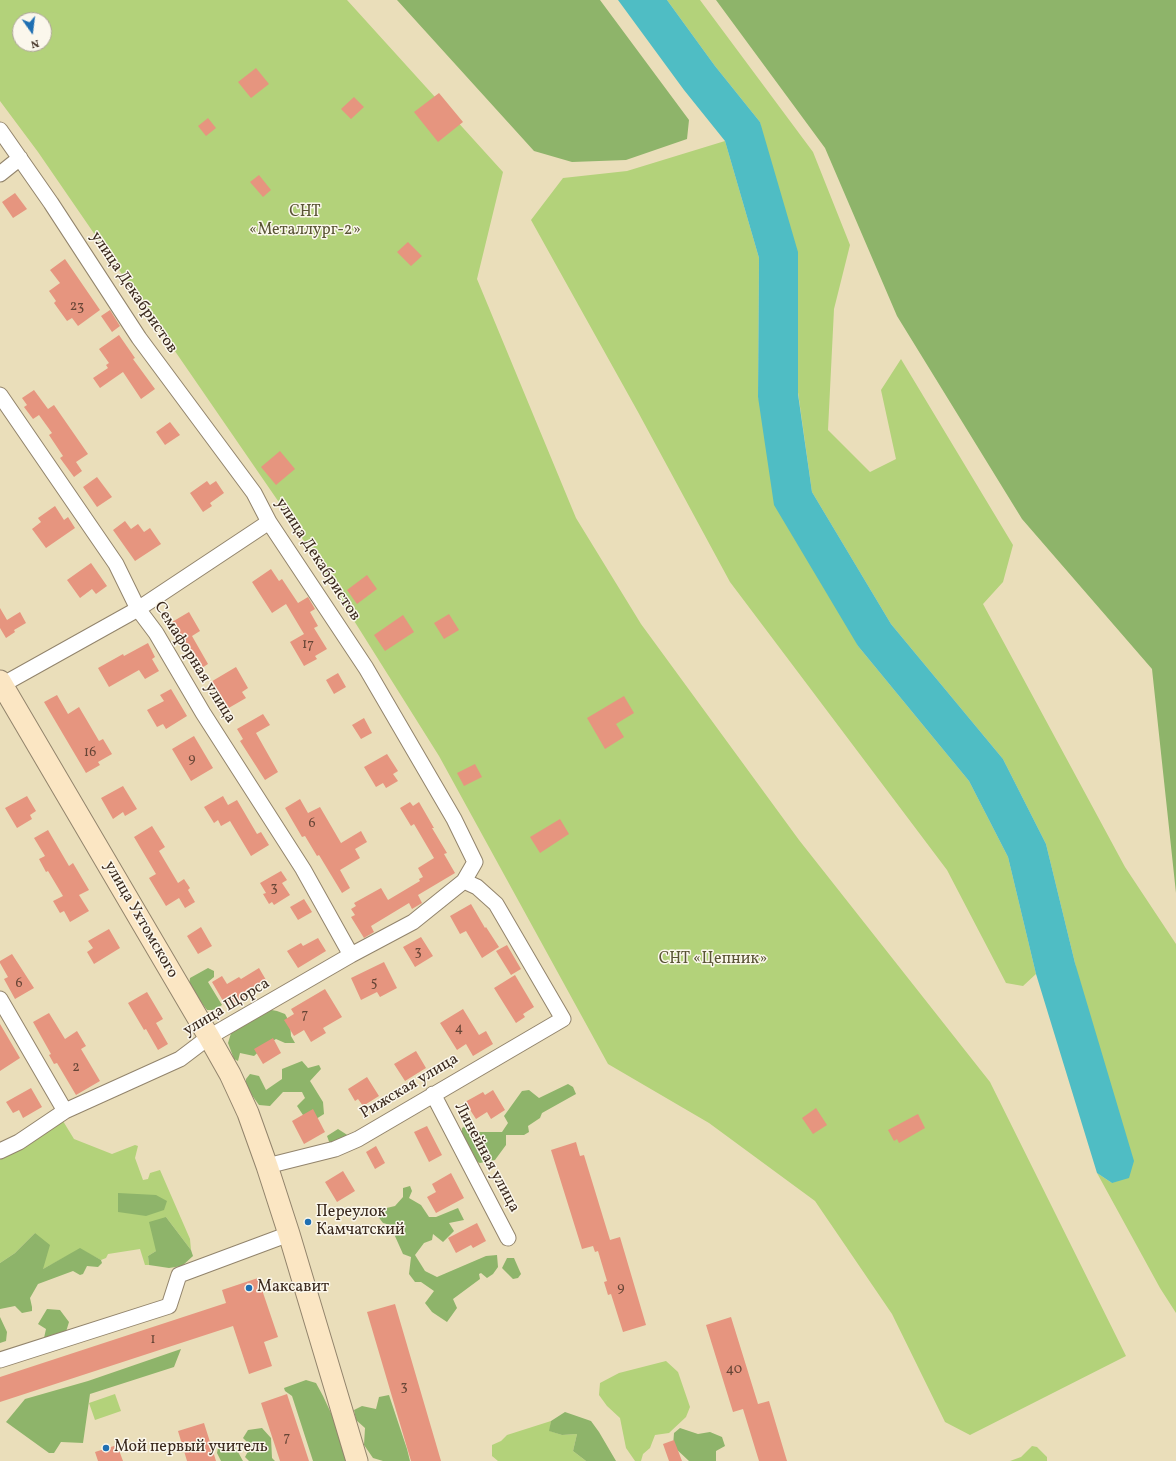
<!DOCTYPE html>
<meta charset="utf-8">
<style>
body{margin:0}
#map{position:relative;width:1176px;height:1461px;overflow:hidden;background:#eadeba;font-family:Vollkorn,serif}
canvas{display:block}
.north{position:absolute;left:12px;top:12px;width:40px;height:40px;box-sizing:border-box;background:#fbf7ec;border:1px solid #aea59a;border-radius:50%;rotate:166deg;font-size:11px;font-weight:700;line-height:16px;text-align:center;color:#3b2a1e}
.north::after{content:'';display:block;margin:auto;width:14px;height:18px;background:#1f6fb2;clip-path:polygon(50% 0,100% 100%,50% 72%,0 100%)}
</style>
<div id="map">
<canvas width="1176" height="1461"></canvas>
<div class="north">N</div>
</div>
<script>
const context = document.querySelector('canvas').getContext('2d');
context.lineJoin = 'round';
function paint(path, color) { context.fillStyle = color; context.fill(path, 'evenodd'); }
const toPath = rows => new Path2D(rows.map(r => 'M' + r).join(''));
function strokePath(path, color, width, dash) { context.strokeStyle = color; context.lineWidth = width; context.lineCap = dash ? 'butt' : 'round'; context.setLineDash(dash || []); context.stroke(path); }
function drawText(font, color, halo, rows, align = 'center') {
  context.font = font + ' Vollkorn,serif'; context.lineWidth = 3; context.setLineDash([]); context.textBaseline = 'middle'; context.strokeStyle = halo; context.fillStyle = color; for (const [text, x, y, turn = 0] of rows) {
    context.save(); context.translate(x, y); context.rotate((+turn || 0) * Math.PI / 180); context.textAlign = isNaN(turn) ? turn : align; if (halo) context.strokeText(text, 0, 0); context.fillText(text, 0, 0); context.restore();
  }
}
const green = toPath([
 [0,0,347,0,503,172,477,279,576,518,641,624,799,840,990,1082,1126,1356,970,1435,945,1422,892,1314,815,1201,709,1123,608,1064,439,756,287,514,38,152,0,101],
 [20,20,44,20,44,44,20,44],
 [667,0,700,0,813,152,850,245,834,309,828,430,870,472,896,459,881,390,901,359,1013,545,1003,582,983,604,1125,867,1176,944,1176,1313,1160,1288,1097,1173,1112,1183,1075,963,1046,844,1003,759,891,624,812,492,760,122,715,66],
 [725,141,759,258,758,397,858,646,969,781,1008,857,1036,974,1023,986,1006,983,947,870,730,582,638,412,531,220,563,178,627,171],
 [63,1121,74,1139,112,1154,135,1145,138,1146,135,1158,143,1180,148,1179,150,1173,160,1170,190,1239,191,1250,166,1217,156,1251,148,1256,149,1265,145,1265,140,1249,108,1254,106,1258,101,1260,80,1249,43,1269,35,1233,15,1253,0,1263,0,1157],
 [666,1361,678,1372,690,1407,686,1417,669,1433,655,1435,650,1448,643,1454,641,1461,635,1461,626,1448,620,1418,607,1406,599,1395,600,1383,619,1373],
 [115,1394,121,1411,95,1420,89,1403],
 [551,1421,550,1431,562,1435,577,1434,573,1451,586,1461,498,1461,492,1456,492,1445,501,1441,507,1435],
 [1032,1446,1037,1447,1047,1457,1047,1461,1010,1461,1021,1457]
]);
const forest = toPath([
 [397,0,600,0,689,120,687,139,626,160,572,162,534,151],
 [716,0,1176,0,1176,893,1152,669,1022,519,897,316,825,148],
 [208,968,214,971,214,977,208,982,222,1005,214,1010,207,1010,189,986,190,978],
 [266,1009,277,1011,285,1014,290,1023,291,1036,295,1043,285,1043,276,1039,266,1045,254,1056,240,1053,238,1061,234,1059,228,1043,232,1030],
 [302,1061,308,1068,319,1065,321,1069,310,1081,323,1102,324,1114,316,1119,305,1118,297,1106,305,1098,302,1092,283,1092,270,1106,259,1105,246,1087,246,1079,250,1074,259,1076,266,1090,282,1079,282,1069],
 [568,1084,573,1087,576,1094,542,1113,540,1118,528,1126,529,1132,524,1135,506,1135,506,1145,495,1160,480,1163,457,1155,462,1136,462,1128,470,1124,479,1132,502,1132,508,1123,504,1116,522,1091,529,1090,539,1098],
 [338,1129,352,1138,331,1147,327,1136],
 [410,1186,412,1191,409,1198,421,1205,429,1217,436,1217,458,1208,464,1220,449,1223,454,1231,443,1242,433,1234,432,1240,424,1243,415,1255,425,1271,437,1277,486,1256,497,1255,498,1267,493,1274,487,1278,481,1273,479,1274,480,1279,453,1299,457,1308,447,1322,432,1312,425,1303,434,1291,421,1282,415,1282,409,1274,411,1257,403,1254,390,1225,383,1223,374,1211,395,1206,403,1197,403,1188],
 [118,1193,156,1195,167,1201,164,1210,146,1216,118,1212],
 [166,1217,191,1250,193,1256,182,1266,169,1268,149,1265,148,1256,156,1251,149,1222],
 [35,1233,50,1245,43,1269,80,1248,101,1260,102,1263,98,1267,87,1266,83,1274,80,1275,73,1271,38,1284,30,1298,32,1307,32,1311,22,1313,15,1306,0,1309,0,1263,15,1253],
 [507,1258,514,1258,521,1274,518,1278,513,1279,502,1268],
 [47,1309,60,1310,69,1322,65,1335,44,1338,46,1329,38,1324],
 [0,1317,7,1332,6,1341,0,1343],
 [181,1349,174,1367,90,1394,83,1443,61,1442,54,1453,49,1453,6,1422,25,1399,88,1381],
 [306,1380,316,1383,323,1396,345,1443,351,1461,313,1461,292,1396,285,1391,284,1388],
 [389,1395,407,1449,410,1461,383,1461,373,1458,364,1445,365,1428,356,1420,354,1410,362,1406,376,1409,379,1397],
 [565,1412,591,1421,599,1432,616,1461,586,1461,573,1451,577,1434,562,1435,549,1431,551,1421],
 [262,1428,271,1438,272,1458,275,1461,249,1461,245,1457,251,1446,243,1438,248,1430],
 [680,1428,698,1434,710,1432,722,1437,725,1446,716,1451,716,1461,689,1461,673,1446,674,1433],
 [233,1443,243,1461,221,1461,217,1453,218,1448]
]);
const water = toPath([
 [618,0,667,0,715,66,760,122,798,252,798,394,812,492,891,624,1003,759,1046,844,1075,963,1134,1161,1129,1178,1112,1183,1097,1173,1036,974,1008,857,969,781,858,646,774,505,758,397,759,258,725,141,684,90]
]);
const building = toPath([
 [256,68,269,84,251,98,238,82],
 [439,93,463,122,438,142,414,112],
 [354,97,364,107,351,119,341,109],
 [208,118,216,128,206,136,198,126],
 [259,175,271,190,263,197,250,182],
 [15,193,27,209,13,218,2,202],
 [408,242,422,256,411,266,397,252],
 [65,259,100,310,78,326,72,318,67,321,54,303,56,301,49,291,60,283,50,270],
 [110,310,120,326,112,332,101,316],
 [119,335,135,358,133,359,155,389,141,399,123,372,100,388,93,378,108,368,106,365,109,363,99,349],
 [34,390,48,409,54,405,88,454,76,462,82,471,74,477,60,458,63,456,49,435,52,433,39,415,33,419,24,407,27,405,22,398],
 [170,422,180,435,165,445,156,432],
 [280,451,295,469,276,485,261,467],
 [97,477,112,497,97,507,83,487],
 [207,481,210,485,216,481,224,493,210,503,212,506,203,512,190,493],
 [55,506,64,520,68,517,75,528,46,548,32,529,41,522,38,518],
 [125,521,131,529,138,524,144,532,150,528,161,544,135,561,113,530],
 [91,563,107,586,96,594,92,589,80,598,67,580],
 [271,569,279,581,282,579,298,603,308,597,315,609,310,612,318,626,314,628,327,649,315,656,317,659,304,666,290,642,304,634,286,604,272,613,252,582],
 [367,575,377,589,357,604,347,590],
 [0,608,7,620,20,612,26,623,14,630,15,632,6,638,0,628],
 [189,612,200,631,192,636,208,664,197,671,189,658,192,656,172,622],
 [449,614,459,630,444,639,434,623],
 [403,615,414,632,385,651,374,635],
 [148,643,155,657,152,659,159,671,145,679,139,670,109,687,98,668,123,654,124,656],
 [236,667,248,688,242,692,246,698,220,713,215,704,220,701,209,683],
 [338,673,346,687,334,694,326,680],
 [171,689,187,716,166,729,163,724,157,727,147,710,164,701,160,695],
 [57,695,68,714,79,707,99,741,103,739,112,754,98,762,100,765,86,773,44,702],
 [624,696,634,713,616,724,624,737,605,749,587,718],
 [263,714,270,725,256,733,278,772,265,780,240,741,243,739,237,729],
 [364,718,372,733,361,739,352,725],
 [194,736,213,768,191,781,172,749],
 [387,754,398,771,393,774,398,781,386,788,383,783,376,787,364,767],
 [475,764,482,777,464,786,457,773],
 [123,786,137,809,125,816,123,812,113,819,101,798],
 [27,796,36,811,30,815,32,819,17,828,5,808],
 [223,796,228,805,237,800,257,834,261,832,269,845,251,856,230,821,221,826,218,820,214,823,204,807],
 [300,799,308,813,320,807,341,843,361,831,367,842,355,849,360,858,340,870,350,888,342,893,319,855,317,856,305,836,302,837,285,808],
 [410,802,413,806,419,802,434,828,432,828,447,853,444,854,455,873,418,895,422,903,412,909,409,903,371,926,374,932,364,938,351,917,355,915,351,909,356,906,354,903,381,888,388,900,420,881,419,879,423,877,418,868,434,858,414,824,411,826,400,808],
 [560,819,569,834,540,853,530,837],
 [152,826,165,847,159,851,178,883,184,879,190,888,188,890,195,902,185,908,179,898,166,906,149,878,156,874,134,837],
 [48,830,69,866,73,863,89,890,79,895,89,911,70,922,64,911,60,913,53,901,63,896,48,871,46,872,39,859,45,856,34,838],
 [281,871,287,880,282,883,290,895,274,905,272,902,269,904,263,894,266,893,260,883],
 [304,899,312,912,298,920,290,907],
 [471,904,485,928,486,927,499,947,482,958,466,931,460,934,450,916],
 [201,927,212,946,198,954,187,936],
 [109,929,120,948,94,964,87,952,93,948,88,941],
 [421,937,433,956,415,967,403,947],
 [318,938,326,951,298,968,287,951,301,943,303,946],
 [507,945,521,969,511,975,496,951],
 [12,954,34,988,15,999,4,979,8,977,0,963,0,961],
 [384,962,397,988,380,997,377,992,361,1000,351,978],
 [259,968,266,980,247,990,250,994,231,1005,230,1004,226,1006,212,982,222,976,227,984,239,977,241,979],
 [515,975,534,1007,523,1014,525,1017,516,1023,494,988],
 [325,989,342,1017,323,1028,326,1033,311,1042,304,1030,294,1036,284,1020,294,1014,291,1009],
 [147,992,163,1019,156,1023,168,1044,158,1050,146,1029,144,1030,128,1003],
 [463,1009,479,1035,486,1031,493,1044,473,1056,466,1044,457,1050,440,1023],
 [49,1013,65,1039,77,1031,86,1046,81,1049,100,1081,76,1095,57,1063,54,1064,49,1055,51,1054,33,1022],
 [0,1024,20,1058,0,1071],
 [273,1038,281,1053,263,1064,254,1049],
 [416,1051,426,1068,405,1081,394,1064],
 [367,1077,379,1096,363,1106,358,1099,355,1101,348,1089],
 [31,1088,42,1107,23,1118,19,1110,13,1113,6,1102],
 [493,1090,505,1110,491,1119,487,1112,476,1119,465,1102,483,1092,485,1095],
 [816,1108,827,1125,813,1134,802,1118],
 [313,1109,325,1132,304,1144,292,1121],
 [918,1114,925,1128,899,1143,897,1139,894,1141,888,1130],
 [427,1126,442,1155,429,1162,414,1132],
 [576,1142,580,1156,584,1155,610,1240,620,1237,646,1325,623,1332,611,1294,608,1295,604,1282,607,1281,598,1251,595,1252,593,1246,582,1249,551,1150],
 [376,1146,385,1163,375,1169,366,1152],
 [343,1171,355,1191,337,1202,325,1182],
 [451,1173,464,1198,436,1213,427,1197,436,1192,432,1184],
 [477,1223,486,1241,473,1248,471,1245,456,1253,448,1238],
 [258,1278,278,1337,264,1342,272,1366,249,1374,233,1326,0,1402,0,1377,226,1303,222,1290],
 [395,1304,441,1461,411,1461,367,1312],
 [731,1317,758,1404,769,1401,787,1461,759,1461,743,1409,733,1412,706,1325],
 [287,1394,309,1461,280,1461,261,1403],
 [204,1423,216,1461,187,1461,178,1431],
 [674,1440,682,1461,669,1461,663,1444],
 [117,1445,123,1461,98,1461,95,1452]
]);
const street = toPath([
 [0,130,51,203,139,338,254,493,269,522,366,668,454,819,475,862,464,881,477,887,496,904,563,1019,358,1139,335,1149,267,1166],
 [0,174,20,158],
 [0,395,116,564,138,609,156,633,203,713,303,869,351,955],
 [0,686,138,609,269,522],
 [0,999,65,1111],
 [433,1094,508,1238],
 [0,1151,19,1142,65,1111,180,1059,209,1037,351,955,413,922,464,881],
 [0,1360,169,1306,179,1275,289,1234]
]);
const secondary = toPath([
 [0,681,209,1037,230,1074,248,1113,267,1166,289,1234,357,1461]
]);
const markers = [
 [308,1222,4,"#1f6fb2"],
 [249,1288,4,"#1f6fb2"],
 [106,1448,4,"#1f6fb2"]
];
const numberNames = [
 ["23",77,307],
 ["17",308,645],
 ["16",90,753],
 ["9",192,759],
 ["6",312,824],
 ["3",274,888],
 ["3",418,952],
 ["5",374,983],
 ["6",19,984],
 ["7",305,1015],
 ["4",459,1029],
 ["2",76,1068],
 ["9",621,1288],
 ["1",153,1340],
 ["40",734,1370],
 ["3",404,1387],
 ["7",287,1438]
];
const parkNames = [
 ["СНТ",305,213],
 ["«Металлург-2»",305,231],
 ["СНТ «Цепник»",713,960]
];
const streetNames = [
 ["улица Декабристов",133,293,56],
 ["улица Декабристов",317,560,57],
 ["Семафорная улица",194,663,58],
 ["улица Ухтомского",140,920,60],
 ["улица Щорса",227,1008,-31],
 ["Рижская улица",410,1087,-31],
 ["Линейная улица",486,1158,62]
];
const poiNames = [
 ["Переулок",316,1213],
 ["Камчатский",316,1231],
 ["Максавит",257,1288],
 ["Мой первый учитель",114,1448]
];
paint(green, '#b3d27a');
paint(forest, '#8eb46a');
paint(water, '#4fbdc4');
paint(building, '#e6957f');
strokePath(street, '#92846c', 17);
strokePath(secondary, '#92846c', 23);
strokePath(street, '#fff', 15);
strokePath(secondary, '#fbe6c3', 21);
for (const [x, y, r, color] of markers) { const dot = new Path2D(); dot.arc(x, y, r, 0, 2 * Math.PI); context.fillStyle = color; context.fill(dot); strokePath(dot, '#fbf7ec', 1.5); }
drawText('14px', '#664536', null, numberNames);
drawText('16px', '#595435', '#fbf7ec', parkNames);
drawText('16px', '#3b2a1e', '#fbf7ec', streetNames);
drawText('16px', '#3b2a1e', '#fbf7ec', poiNames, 'left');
</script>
